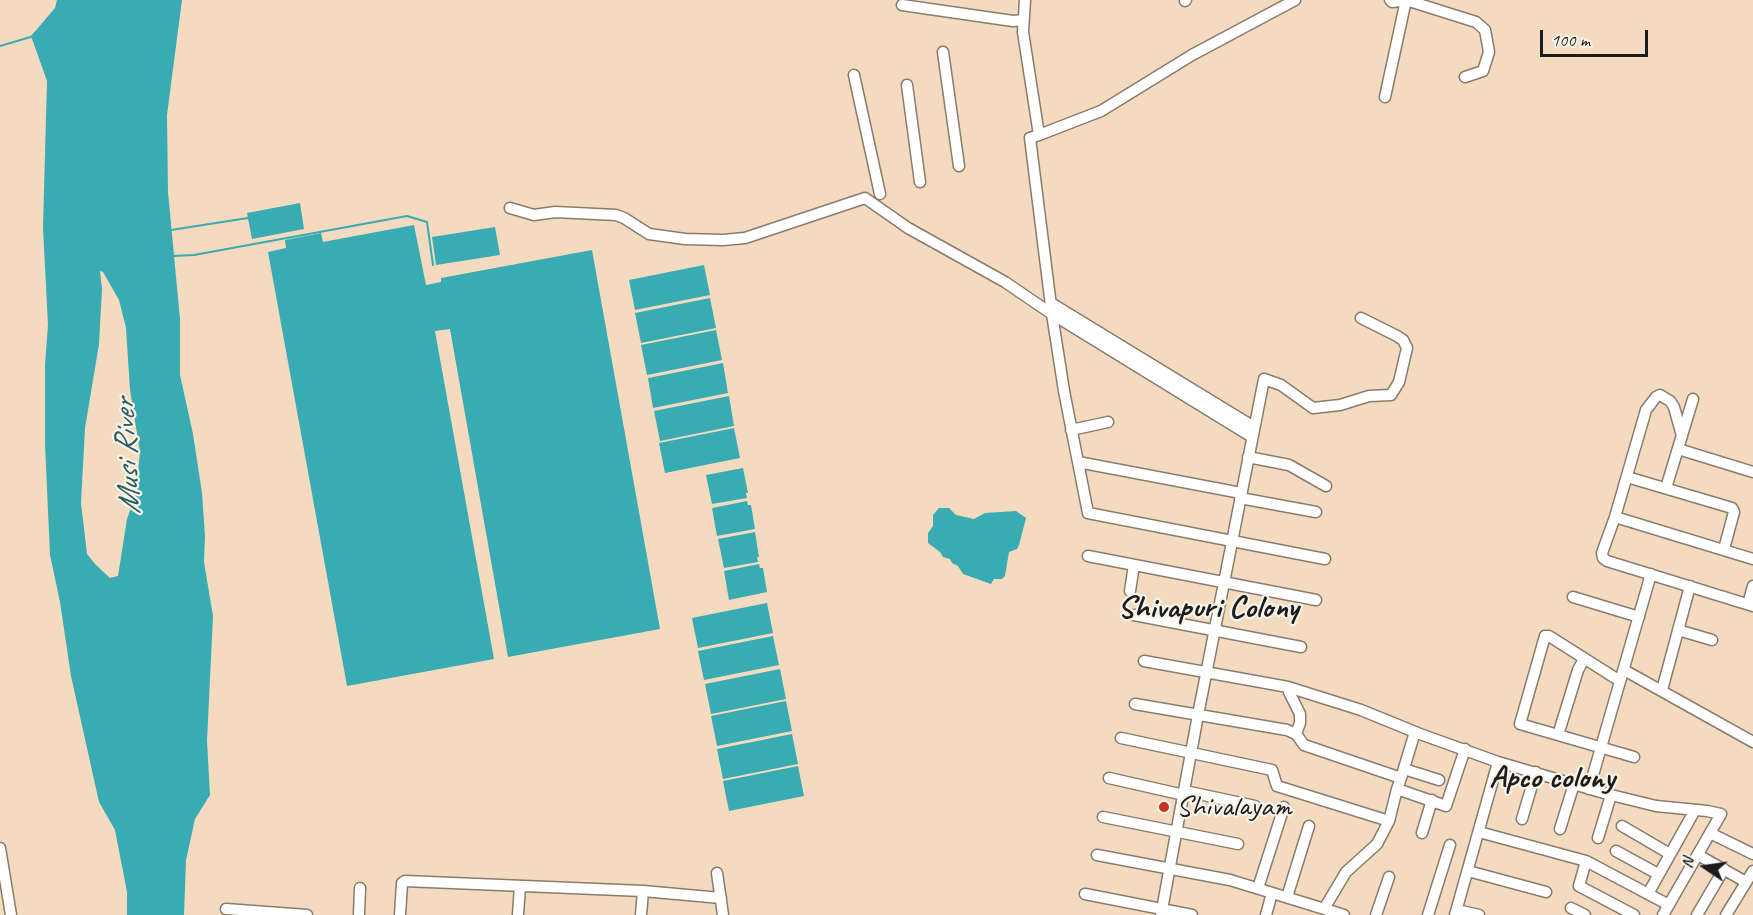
<!DOCTYPE html>
<style>
body{margin:0}
#map{position:relative;width:1753px;height:915px;overflow:hidden;background:#f4dbbf;font-family:Caveat,sans-serif}
canvas{display:block}
.north{position:absolute;left:1675px;top:837px;width:60px;height:60px;-webkit-text-stroke:4px #f7f3e8;paint-order:stroke;rotate:283deg;font-size:16px;font-weight:700;line-height:24px;text-align:center;color:#1c1c1c}
.north::after{content:'';display:block;margin:auto;width:21px;height:27px;background:#1c1c1c;clip-path:polygon(50% 0,100% 100%,50% 72%,0 100%)}
.scale{position:absolute;left:1540px;top:30px;width:108px;height:27px;box-sizing:border-box;border:3px solid #1c1c1c;border-top:0;padding-left:8px;font-size:18px;line-height:21px;white-space:nowrap;color:#1c1c1c;-webkit-text-stroke:4px #f7f3e8;paint-order:stroke}
</style>
<div id="map">
<canvas width="1753" height="915"></canvas>
<div class="north">N</div>
<div class="scale">100 m</div>
</div>
<script>
const context = document.querySelector('canvas').getContext('2d');
context.lineJoin = 'round';
function paint(path, color) { context.fillStyle = color; context.fill(path, 'evenodd'); }
const toPath = rows => new Path2D(rows.map(r => 'M' + r).join(''));
function strokePath(path, color, width, dash) { context.strokeStyle = color; context.lineWidth = width; context.lineCap = dash ? 'butt' : 'round'; context.setLineDash(dash || []); context.stroke(path); }
function drawText(font, color, halo, rows, align = 'center') {
  context.font = font + ' Caveat,sans-serif'; context.lineWidth = 4.5; context.setLineDash([]); context.textBaseline = 'middle'; context.strokeStyle = halo; context.fillStyle = color; for (const [text, x, y, turn = 0] of rows) {
    context.save(); context.translate(x, y); context.rotate((+turn || 0) * Math.PI / 180); context.textAlign = isNaN(turn) ? turn : align; if (halo) context.strokeText(text, 0, 0); context.fillText(text, 0, 0); context.restore();
  }
}
const water = toPath([
 [57,0,182,0,167,115,168,192,180,319,180,375,193,434,202,493,205,536,204,562,213,616,207,741,210,795,195,819,186,860,184,915,127,915,127,892,115,830,99,802,71,676,60,602,50,555,45,444,45,365,48,325,43,228,47,81,31,36,55,8],
 [100,271,103,272,119,300,126,328,130,390,140,452,136,492,127,519,118,576,110,578,95,564,87,554,81,503,85,428,99,344,102,289],
 [300,203,304,229,252,239,247,213],
 [414,225,426,285,441,282,441,278,592,250,660,629,508,657,450,329,435,331,494,659,347,686,268,252,286,248,285,240,321,233,323,242],
 [495,227,500,255,436,265,432,237],
 [704,265,710,295,635,310,629,280],
 [710,298,716,328,641,343,635,313],
 [716,330,722,360,647,375,641,345],
 [723,363,728,393,653,408,648,378],
 [729,396,734,426,660,441,654,411],
 [734,428,740,458,665,473,659,443],
 [743,468,748,493,746,493,747,498,712,504,706,475],
 [747,501,748,505,751,505,755,529,717,536,712,508],
 [939,508,949,508,956,515,974,519,985,513,1016,511,1026,518,1019,545,1017,549,1009,552,1005,576,1002,579,994,579,991,584,963,574,958,566,952,563,950,559,943,557,940,552,928,543,928,533,933,526,933,515],
 [755,532,759,557,757,557,758,562,724,568,718,539],
 [759,564,760,568,763,568,767,592,729,600,724,571],
 [767,603,773,633,698,648,692,618],
 [773,636,779,665,704,680,698,651],
 [780,669,786,699,711,714,705,684],
 [786,701,792,731,717,746,711,716],
 [792,734,798,764,723,779,717,749],
 [798,766,804,796,729,811,723,781]
]);
const stream = toPath([
 [0,46,34,36],
 [171,230,248,218],
 [172,256,194,255,407,216,427,222,433,265]
]);
const minor = toPath([
 [1025,0,1023,32,1039,135,1030,138,1052,314,1064,391,1088,513,1325,559],
 [1390,0,1392,2,1406,0],
 [1406,0,1476,22,1485,30,1489,52,1483,71,1465,77],
 [1185,1,1186,0],
 [902,5,1013,21,1023,20],
 [943,52,959,166],
 [854,75,880,194],
 [907,85,920,182],
 [1385,97,1406,0],
 [1039,135,1101,111,1192,55,1295,0],
 [510,208,534,215,555,212,616,215,624,218,649,234,685,239,723,240,745,238,865,198,908,228,1005,282,1052,314,1252,437],
 [1051,303,1254,427],
 [1071,430,1108,422],
 [1678,449,1753,472],
 [1248,457,1289,465,1326,486],
 [1078,462,1241,493],
 [1627,477,1732,508,1734,512,1724,549],
 [1666,488,1693,399],
 [1240,498,1316,512],
 [1615,517,1646,410,1656,397,1660,395,1670,401,1674,407,1682,436],
 [1088,556,1316,600],
 [1753,559,1615,517,1602,553,1603,558,1607,561,1753,606],
 [1130,591,1134,565],
 [1573,597,1639,617],
 [1748,604,1753,586],
 [1134,615,1301,647],
 [1678,630,1712,640],
 [1144,661,1288,687,1361,710,1420,734,1498,762,1611,795,1656,806,1707,811,1721,814,1663,915],
 [1624,670,1753,742],
 [1620,681,1549,636,1545,636,1520,724,1634,757],
 [1288,687,1289,692,1300,714,1300,723,1296,734],
 [1662,690,1690,586],
 [1135,704,1287,730,1296,734,1304,745,1401,778,1397,789],
 [1558,735,1578,670,1584,659],
 [1121,738,1272,770,1277,786,1389,821,1397,789,1446,806,1465,749],
 [1404,769,1439,780],
 [1109,778,1184,795],
 [1401,778,1415,732],
 [1589,789,1651,574],
 [1185,791,1255,806],
 [1103,817,1238,844],
 [1522,819,1536,772],
 [1622,826,1670,854],
 [1560,829,1574,784],
 [1479,832,1586,861,1669,905],
 [1422,833,1432,800],
 [1710,833,1753,854],
 [1598,838,1611,795],
 [0,848,11,915],
 [1616,851,1658,874],
 [1097,855,1230,880,1344,915],
 [1698,855,1746,882],
 [1586,861,1579,886,1634,915],
 [1468,871,1546,892],
 [717,873,723,915],
 [1258,888,1284,807],
 [1649,892,1695,810],
 [1085,894,1192,915],
 [1287,897,1309,826],
 [1571,908,1585,915],
 [226,909,307,915],
 [1324,909,1346,872,1377,844,1389,821],
 [1457,910,1479,915],
 [359,915,360,888],
 [400,915,402,883,405,881,643,891,721,898],
 [518,915,520,886],
 [641,915,643,891],
 [1161,915,1198,715,1264,379,1281,385,1313,408,1340,405,1369,396,1391,395,1399,382,1407,348,1403,340,1397,336,1361,318],
 [1266,915,1272,893],
 [1376,915,1389,877],
 [1428,915,1450,845],
 [1455,915,1498,762],
 [1697,915,1724,869],
 [1726,915,1753,871]
]);
const markers = [
 [1164,807,6,"#c8321e"]
];
const poiNames = [
 ["Shivalayam",1176,807]
];
const waterNames = [
 ["Musi River",128,457,-93]
];
const neighbourhoodNames = [
 ["Shivapuri Colony",1208,609],
 ["Apco colony",1552,779]
];
paint(water, '#39abb3');
strokePath(stream, '#39abb3', 2);
strokePath(minor, '#887c6e', 13);
strokePath(minor, '#fff', 10);
for (const [x, y, r, color] of markers) { const dot = new Path2D(); dot.arc(x, y, r, 0, 2 * Math.PI); context.fillStyle = color; context.fill(dot); strokePath(dot, '#f7f3e8', 2); }
drawText('30px', '#1c1c1c', '#f7f3e8', poiNames, 'left');
drawText('italic 32px', '#295c60', '#f7f3e8', waterNames);
drawText('bold 32px', '#1c1c1c', '#f7f3e8', neighbourhoodNames);
</script>
